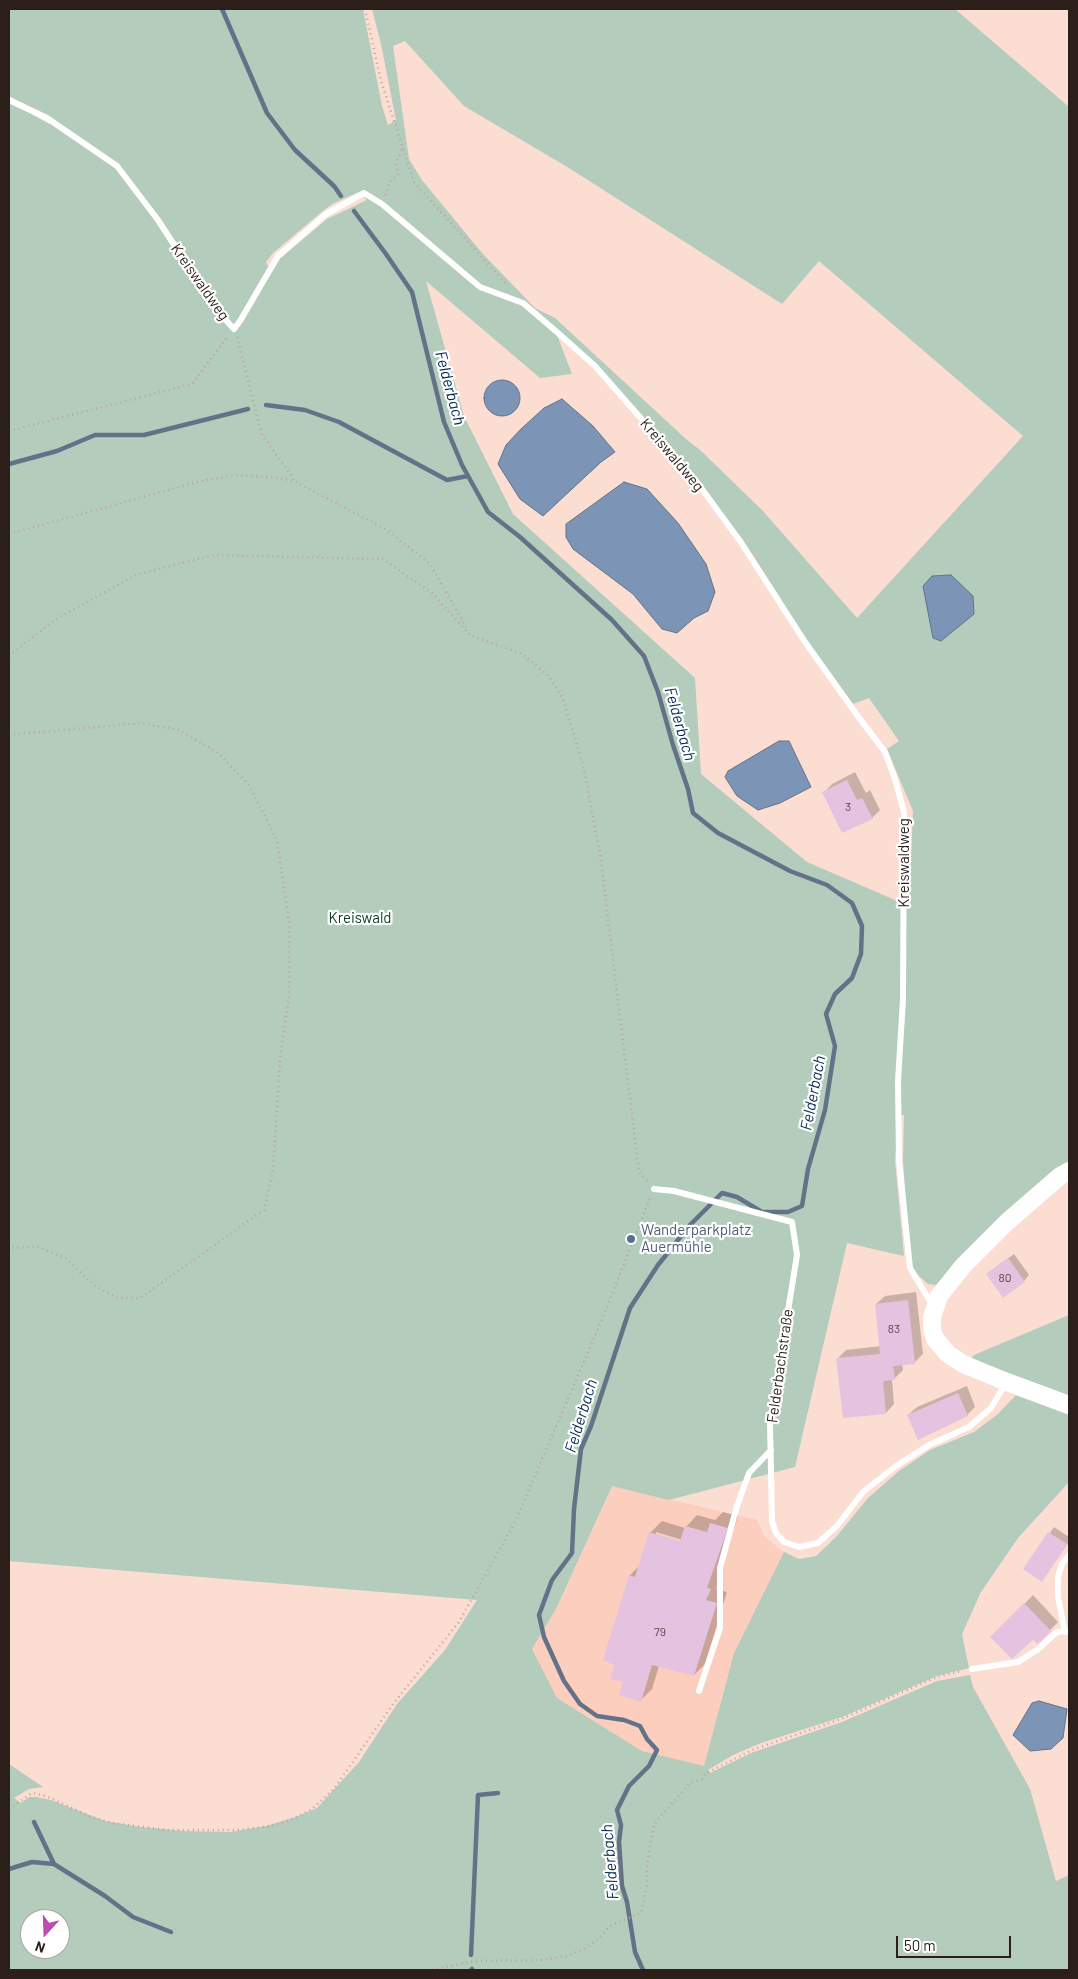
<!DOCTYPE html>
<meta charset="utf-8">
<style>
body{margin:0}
#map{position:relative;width:1078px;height:1979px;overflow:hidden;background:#fbddd2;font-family:Barlow,sans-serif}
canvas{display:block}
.frame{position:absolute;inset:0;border:10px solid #2c1f1a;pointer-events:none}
.north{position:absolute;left:20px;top:1909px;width:50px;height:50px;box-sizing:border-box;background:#fff;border:1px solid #aba5a3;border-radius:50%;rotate:200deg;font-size:14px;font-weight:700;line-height:20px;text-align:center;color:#2c1f1a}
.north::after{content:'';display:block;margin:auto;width:18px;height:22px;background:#bb4eae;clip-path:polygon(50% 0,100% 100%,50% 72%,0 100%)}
.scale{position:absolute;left:896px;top:1936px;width:115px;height:22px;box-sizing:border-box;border:2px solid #2c1f1a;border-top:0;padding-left:6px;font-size:15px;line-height:18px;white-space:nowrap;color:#2c1f1a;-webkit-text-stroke:4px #fff;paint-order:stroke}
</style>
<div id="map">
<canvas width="1078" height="1979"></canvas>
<div class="frame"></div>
<div class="north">N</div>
<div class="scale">50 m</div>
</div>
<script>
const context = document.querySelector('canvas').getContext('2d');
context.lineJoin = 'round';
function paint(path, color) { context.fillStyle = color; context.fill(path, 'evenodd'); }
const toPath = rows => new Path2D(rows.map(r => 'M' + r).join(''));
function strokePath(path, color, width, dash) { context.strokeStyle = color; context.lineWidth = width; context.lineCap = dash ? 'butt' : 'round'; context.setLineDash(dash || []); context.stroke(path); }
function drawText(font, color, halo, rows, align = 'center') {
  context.font = font + ' Barlow,sans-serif'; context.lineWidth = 4.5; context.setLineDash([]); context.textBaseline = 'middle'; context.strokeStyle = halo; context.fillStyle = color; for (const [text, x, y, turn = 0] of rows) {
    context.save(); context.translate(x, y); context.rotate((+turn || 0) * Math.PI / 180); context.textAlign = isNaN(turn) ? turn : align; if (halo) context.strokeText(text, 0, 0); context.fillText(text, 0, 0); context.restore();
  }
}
const built = toPath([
 [612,1486,757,1520,765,1537,784,1552,734,1653,704,1767,642,1751,557,1698,532,1649,556,1609]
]);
const green = toPath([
 [9,9,363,9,382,106,388,125,396,120,381,44,372,9,955,9,1069,107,1069,1163,1009,1210,936,1285,928,1284,910,1268,903,1160,904,1115,898,1116,895,1161,904,1256,847,1243,795,1467,669,1500,612,1486,556,1609,532,1649,557,1698,642,1751,704,1766,734,1653,784,1552,799,1559,816,1556,837,1536,867,1499,899,1471,930,1450,974,1432,998,1414,1016,1395,1069,1415,1069,1482,1018,1538,981,1592,962,1634,969,1668,937,1676,842,1717,761,1743,733,1755,708,1770,710,1773,751,1753,842,1722,937,1681,970,1675,973,1687,1030,1789,1056,1881,1069,1875,1069,1970,9,1970,9,1764,43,1787,29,1789,14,1798,21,1803,29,1797,36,1797,51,1800,105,1821,141,1827,183,1831,230,1832,266,1826,296,1817,317,1808,359,1762,397,1704,445,1650,477,1600,9,1561,9,101,49,124,54,120,9,96],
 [405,41,464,106,569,168,782,304,819,261,1023,436,857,618,762,510,700,450,686,439,555,318,535,308,482,253,422,180,409,159,393,46],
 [359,192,367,200,327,219,269,268,266,262,273,253,318,215,332,204],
 [426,281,540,378,572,374,557,335,595,365,743,540,809,643,853,704,869,698,899,741,887,749,913,811,909,906,807,862,701,774,695,678,513,514,464,416],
 [30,1919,60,1919,60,1949,30,1949],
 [1069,1315,1069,1402,968,1362,974,1355]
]);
const water = toPath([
 '484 398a18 18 0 1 1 36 0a18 18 0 1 1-36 0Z',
 [562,399,593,426,615,452,601,462,543,516,520,499,498,464,506,445,521,429,544,408,562,399],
 [624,482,647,489,678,523,706,564,715,592,708,611,694,618,677,633,662,629,633,594,573,549,566,537,566,524,624,482],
 [951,575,973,596,974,614,941,641,933,638,923,586,932,576,951,575],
 [779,741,789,741,811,787,780,803,758,810,737,796,725,777,728,771,779,741],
 [1039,1701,1067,1709,1063,1738,1051,1749,1030,1751,1013,1735,1032,1703,1039,1701]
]);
const shadow = toPath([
 [855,772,866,793,870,790,880,810,872,818,823,793,832,784],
 [1014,1254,1029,1275,1024,1281,993,1269],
 [916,1292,923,1354,915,1362,902,1364,903,1370,894,1379,892,1379,894,1404,886,1413,838,1358,846,1350,881,1346,876,1304,885,1296],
 [967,1386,975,1407,967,1415,908,1415,917,1407],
 [723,1512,738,1516,718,1577,721,1578,716,1589,727,1592,705,1664,694,1675,659,1666,652,1689,640,1701,624,1681,616,1664,605,1660,630,1575,640,1565,650,1533,662,1521,685,1528,697,1515,715,1520],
 [656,1532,686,1541,686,1544,656,1535],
 [1054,1527,1069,1537,1069,1542,1042,1580,1025,1569],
 [1033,1595,1058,1622,1038,1643,1033,1638,992,1637]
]);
const stream = toPath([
 [222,9,267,113,295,150,334,186,341,196],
 [354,211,386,254,412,292,444,422,462,465,488,512,520,537,612,620,644,656,658,692,673,745,688,789,693,813,718,833,790,871,827,885,852,903,862,926,861,954,852,978,835,994,826,1014,835,1046,825,1110,808,1169,802,1206,788,1212,762,1212,737,1197,722,1193,690,1225,658,1265,630,1308,591,1426,581,1449,574,1509,572,1553,552,1580,539,1615,544,1637,564,1681,580,1704,597,1716,624,1720,640,1726,647,1739,657,1750,649,1766,629,1786,617,1810,621,1825,619,1842,622,1886,627,1902,635,1952,643,1970],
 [266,405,305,410,339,422,447,480,468,476],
 [9,464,57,451,95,435,144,435,248,409],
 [34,1822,54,1864],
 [9,1869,32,1862,54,1864,105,1896,133,1917,171,1932],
 [471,1955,478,1795,498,1793],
 [471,1970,472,1969]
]);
const building = toPath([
 [847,780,857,800,862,798,873,819,842,833,822,792],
 [1008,1258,1025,1282,1003,1298,986,1274],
 [908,1300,915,1364,893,1366,895,1380,883,1381,886,1414,843,1418,836,1358,880,1354,875,1304],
 [958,1393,968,1416,918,1440,907,1415],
 [710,1523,728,1528,707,1588,711,1589,706,1600,717,1603,694,1676,652,1665,641,1702,619,1695,623,1682,610,1679,614,1665,603,1660,629,1575,635,1577,649,1532,680,1541,685,1526,707,1532],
 [1048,1532,1067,1544,1042,1582,1023,1569],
 [1024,1603,1051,1631,1038,1644,1033,1640,1012,1659,990,1637]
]);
const path = toPath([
 [365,9,381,81,414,182,507,285],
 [385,195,390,181,398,175,396,163,402,149],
 [237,337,262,435,296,482],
 [9,431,192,384,228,336],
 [9,534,201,481,237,475,280,478,296,482,387,530,431,565,467,629],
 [9,656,56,619,138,574,214,555,383,559,432,593,470,635,522,654,549,676,563,699,583,765,600,853,639,1172,647,1181],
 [9,735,139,723,179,730,218,753,249,785,277,841,289,922,289,996,280,1058,273,1171,264,1210,140,1298,118,1298,95,1286,65,1258,38,1247,9,1248],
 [9,1809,32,1793,46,1796,91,1817,113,1823,168,1830,236,1830,271,1826,292,1819,312,1809,334,1789,393,1704,459,1622,515,1522,601,1322,650,1198],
 [432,1970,473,1961,542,1960,567,1956,582,1950,597,1940,610,1926,641,1913,647,1885,647,1864,654,1824,690,1783,702,1779,705,1774,752,1750,841,1719,937,1677,961,1671]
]);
const lane = toPath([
 [9,100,47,118,117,166,158,220,215,308,234,329,240,321,278,256,326,214,364,193,382,204,480,287,523,303,558,333,595,366,696,481,740,541,805,642,857,715,885,752,895,779,904,812,903,999,898,1081,899,1160,910,1268,930,1301,934,1303],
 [654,1189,674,1191,792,1222,797,1255,770,1423,772,1521,776,1533,784,1542,799,1547,818,1543,837,1526,863,1492,896,1466,929,1445,969,1427,991,1408,1006,1383],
 [1065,1632,1058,1597,1058,1577,1062,1564,1069,1555],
 [972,1669,1018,1662,1037,1650,1057,1632,1069,1631],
 [699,1691,720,1628,720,1568,737,1506,749,1473,771,1450]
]);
const secondary = toPath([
 [1069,1171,1060,1176,1007,1222,963,1266,939,1296,932,1317,932,1329,935,1339,948,1354,963,1364,1007,1382,1069,1405]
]);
const markers = [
 [631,1239,5,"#5c6f8a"]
];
const numberNames = [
 ["3",848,807],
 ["80",1005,1278],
 ["83",894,1329],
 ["79",660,1632]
];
const streetNames = [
 ["Kreiswaldweg",200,282,55],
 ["Kreiswaldweg",672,455,50],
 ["Kreiswaldweg",904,863,-90],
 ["Felderbachstraße",780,1366,-82]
];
const parkNames = [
 ["Kreiswald",360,918]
];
const serviceNames = [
 ["Wanderparkplatz",641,1230],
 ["Auermühle",641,1247]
];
const waterNames = [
 ["Felderbach",450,388,75],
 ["Felderbach",680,724,74],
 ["Felderbach",813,1093,-79],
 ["Felderbach",581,1416,-73],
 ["Felderbach",610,1862,-95]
];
paint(built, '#fbcebd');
paint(green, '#b3ccbb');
paint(water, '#7c95b6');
strokePath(water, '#647287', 1);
paint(shadow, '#0003');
strokePath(stream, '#647287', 4.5);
paint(building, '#e5c2e0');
strokePath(path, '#bda49b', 2.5, [1, 4]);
strokePath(lane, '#fff', 6);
strokePath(secondary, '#fff', 18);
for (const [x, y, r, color] of markers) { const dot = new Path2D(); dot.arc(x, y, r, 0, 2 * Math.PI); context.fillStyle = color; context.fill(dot); strokePath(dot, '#fff', 2); }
drawText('12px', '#5a484c', null, numberNames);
drawText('15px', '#2c1f1a', '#fff', streetNames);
drawText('15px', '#093b21', '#fff', parkNames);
drawText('15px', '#4e5e75', '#fff', serviceNames, 'left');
drawText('italic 16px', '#082c57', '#fff', waterNames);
</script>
